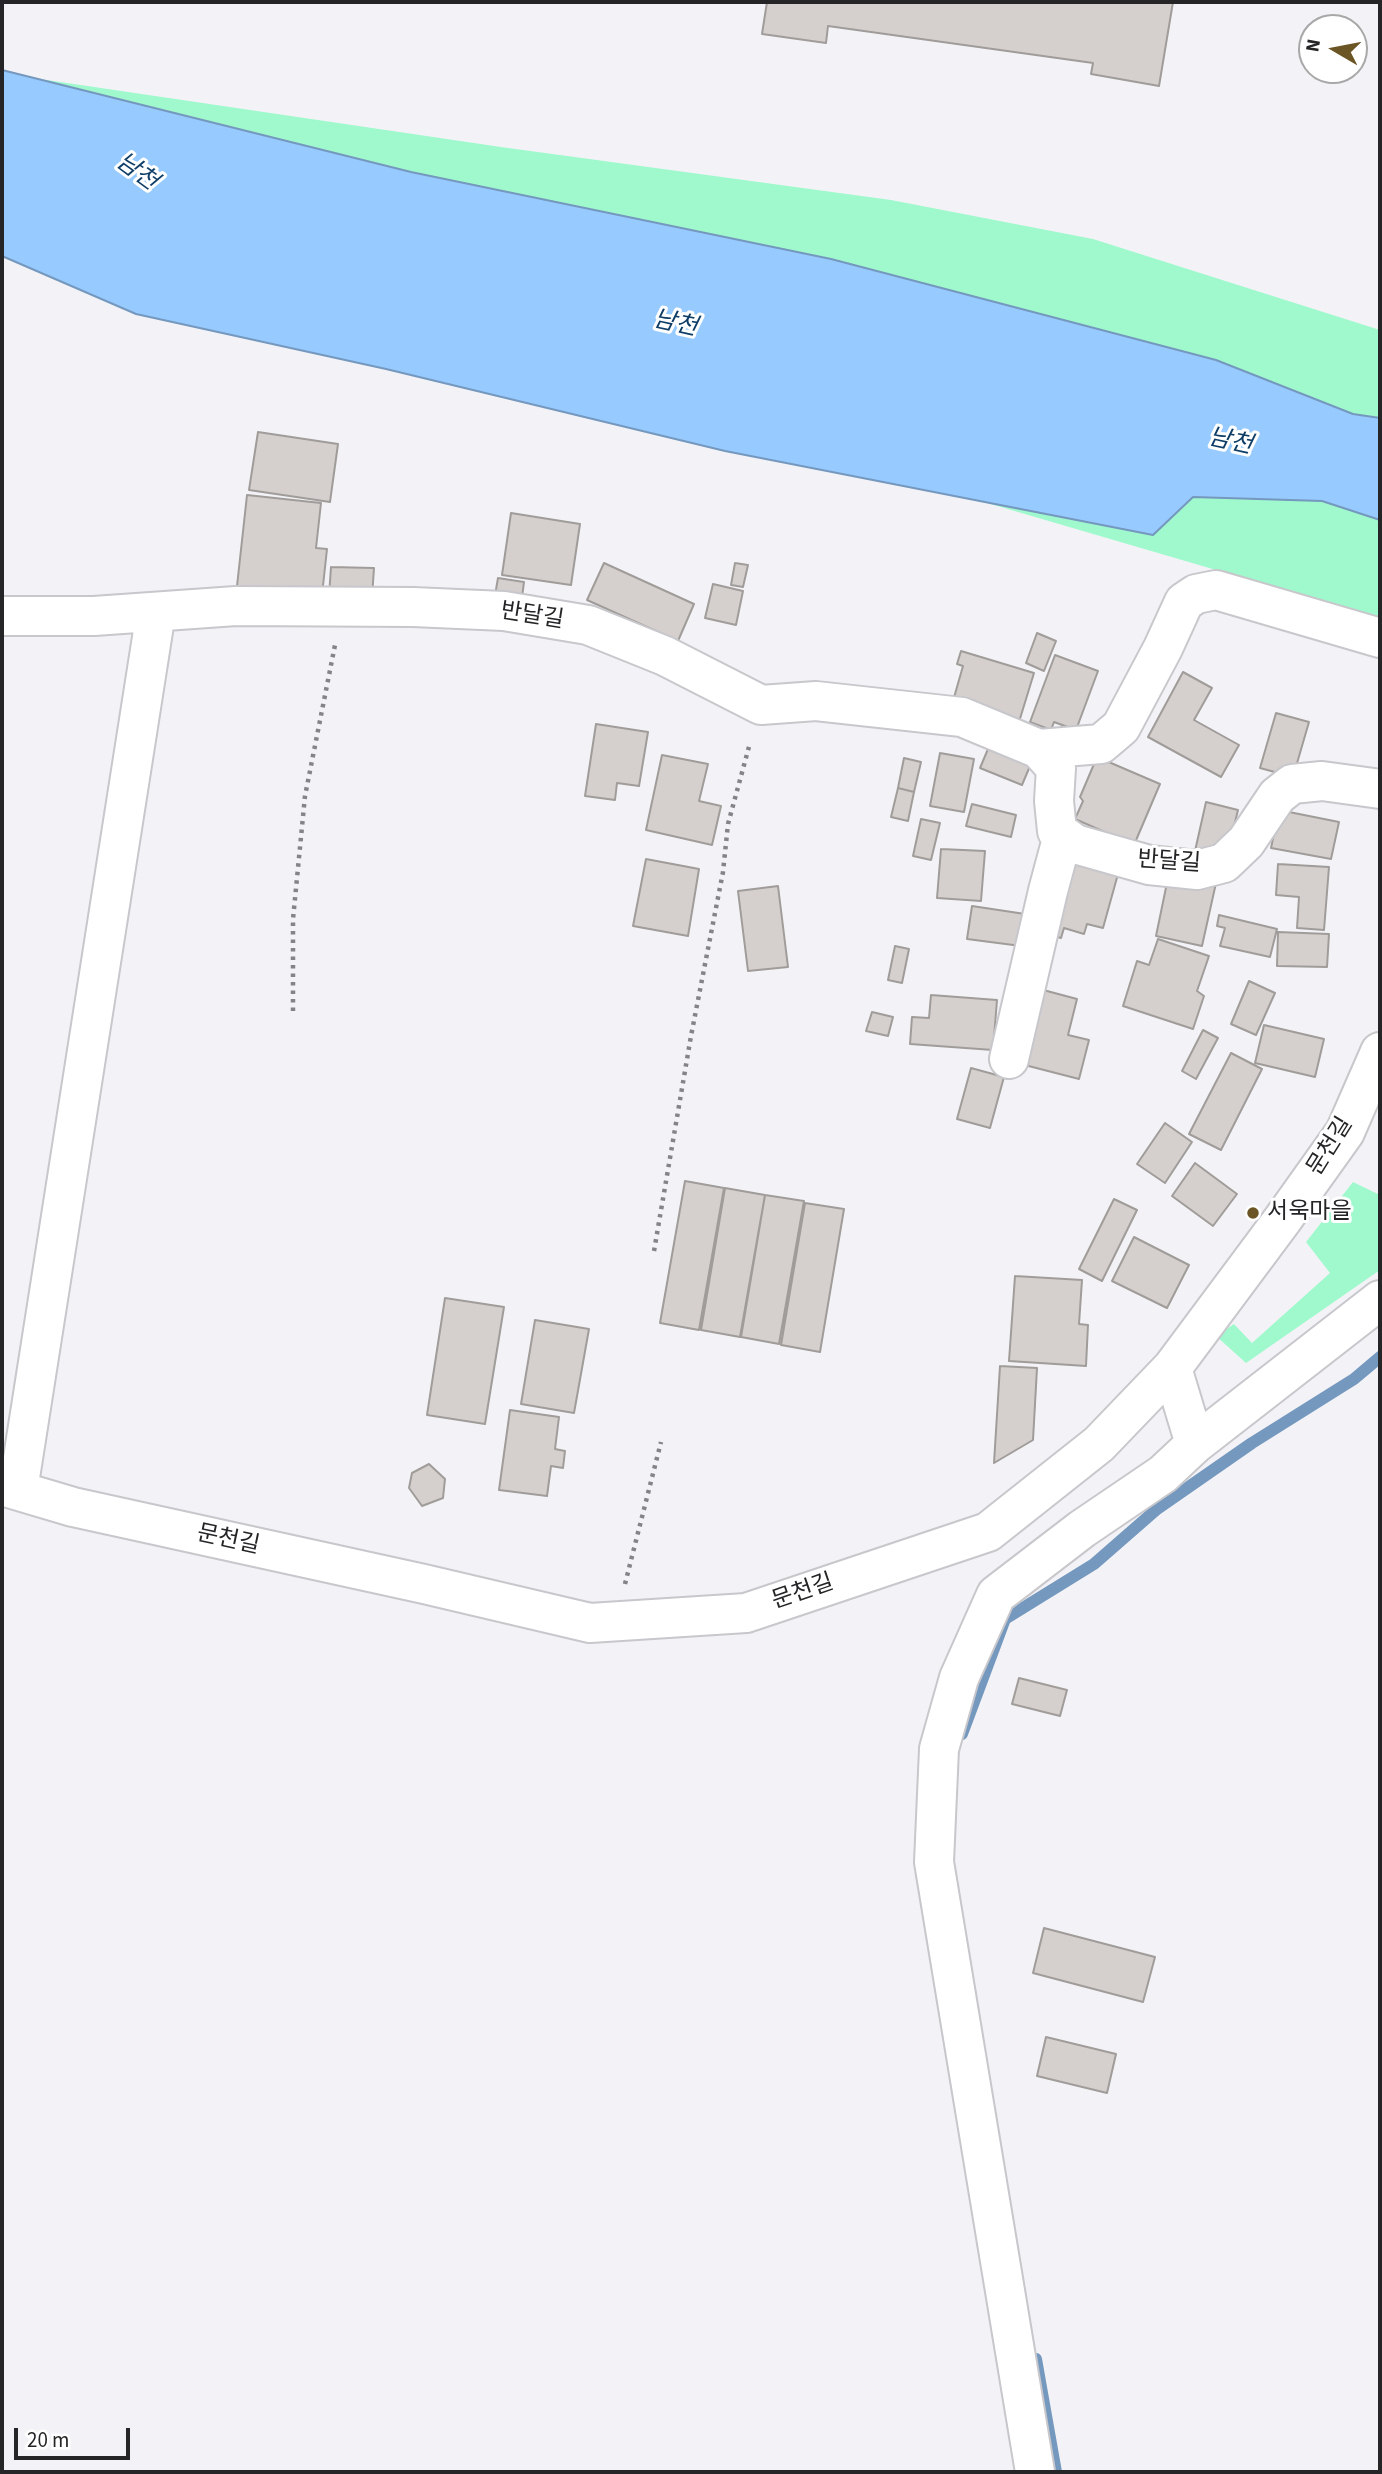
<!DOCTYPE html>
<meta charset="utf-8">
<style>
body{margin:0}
#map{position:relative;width:1382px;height:2474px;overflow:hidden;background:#f3f3f7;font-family:"Source Sans 3",sans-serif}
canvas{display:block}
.frame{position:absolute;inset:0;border:4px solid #252527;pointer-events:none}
.north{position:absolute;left:1298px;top:14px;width:70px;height:70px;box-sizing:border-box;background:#fff;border:2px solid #a8a8a9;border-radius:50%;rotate:280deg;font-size:19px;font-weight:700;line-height:28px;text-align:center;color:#252527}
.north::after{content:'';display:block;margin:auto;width:24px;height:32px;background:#6b5524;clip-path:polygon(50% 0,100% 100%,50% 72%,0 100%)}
.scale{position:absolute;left:14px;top:2428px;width:116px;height:32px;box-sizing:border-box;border:4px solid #252527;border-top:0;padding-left:9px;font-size:21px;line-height:24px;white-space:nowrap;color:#252527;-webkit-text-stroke:5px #fff;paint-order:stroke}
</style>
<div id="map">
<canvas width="1382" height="2474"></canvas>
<div class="frame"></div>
<div class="north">N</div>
<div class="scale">20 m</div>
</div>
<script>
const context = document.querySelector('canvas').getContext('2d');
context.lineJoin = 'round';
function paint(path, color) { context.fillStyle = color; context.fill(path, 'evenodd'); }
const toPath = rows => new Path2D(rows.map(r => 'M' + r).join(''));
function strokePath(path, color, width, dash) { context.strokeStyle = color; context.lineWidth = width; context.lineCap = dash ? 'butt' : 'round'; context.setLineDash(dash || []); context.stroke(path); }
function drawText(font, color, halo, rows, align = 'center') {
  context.font = font + ' "Source Sans 3","Noto Sans KR",sans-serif'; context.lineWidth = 6; context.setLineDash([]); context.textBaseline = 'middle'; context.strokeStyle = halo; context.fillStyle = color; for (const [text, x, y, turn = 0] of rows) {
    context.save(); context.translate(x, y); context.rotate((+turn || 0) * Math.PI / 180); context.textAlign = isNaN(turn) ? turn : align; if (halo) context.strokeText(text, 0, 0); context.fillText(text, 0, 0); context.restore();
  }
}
const green = toPath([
 [40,79,501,147,891,200,1093,239,1380,330,1380,418,1353,414,411,172],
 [1193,497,1322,501,1380,520,1380,618,977,500,1153,534],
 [1353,1182,1380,1195,1380,1270,1246,1363,1216,1336,1234,1324,1252,1343,1330,1273,1306,1242]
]);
const water = toPath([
 [2,70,411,172,831,259,1216,360,1353,414,1380,418,1380,520,1322,501,1193,497,1153,535,725,451,386,369,136,314,2,256,2,70]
]);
const stream = toPath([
 [962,1734,1005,1619,1094,1564,1157,1509,1252,1443,1354,1379,1380,1357],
 [1036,2359,1056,2472]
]);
const building = toPath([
 [767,2,1173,2,1159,86,1091,74,1093,63,828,26,826,43,762,34,767,2],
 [258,432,338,444,330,502,249,490,258,432],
 [247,495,321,503,316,548,327,549,322,595,237,586,247,495],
 [511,513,580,524,571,585,502,575,511,513],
 [604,563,694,604,678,641,587,600,604,563],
 [735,563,748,565,743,587,731,585,735,563],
 [331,567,374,568,372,597,329,596,331,567],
 [498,578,524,582,521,605,494,601,498,578],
 [713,584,743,591,736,625,705,618,713,584],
 [1037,633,1056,641,1044,671,1026,663,1037,633],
 [961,651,1034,673,1019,722,953,701,963,666,957,664,961,651],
 [1055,655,1098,671,1076,730,1054,722,1051,730,1030,722,1055,655],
 [1183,672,1212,688,1194,720,1239,745,1221,777,1148,737,1183,672],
 [1276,713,1309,722,1293,777,1260,768,1276,713],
 [596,724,648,732,639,786,617,783,615,800,585,796,596,724],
 [988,749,1030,766,1022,785,980,768,988,749],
 [940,753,974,759,964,812,930,806,940,753],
 [662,755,708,764,699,801,721,806,712,845,646,830,662,755],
 [1097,757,1160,784,1134,845,1075,819,1083,801,1080,797,1097,757],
 [904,758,921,762,914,792,898,788,904,758],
 [898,788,914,792,908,821,891,817,898,788],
 [1206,802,1238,810,1226,859,1195,851,1206,802],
 [972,804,1016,815,1011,837,966,826,972,804],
 [1279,810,1339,822,1331,859,1271,848,1279,810],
 [921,819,940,823,931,860,913,856,921,819],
 [941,849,985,851,981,901,937,898,941,849],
 [1060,857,1118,874,1103,928,1087,924,1084,934,1064,928,1061,938,1039,932,1060,857],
 [646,859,699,869,688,936,633,926,646,859],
 [1278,864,1329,867,1324,930,1297,928,1299,897,1276,895,1278,864],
 [1169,873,1216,883,1202,946,1156,936,1169,873],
 [778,886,788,967,748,971,738,891,778,886],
 [972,906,1025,914,1021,946,967,939,972,906],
 [1219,915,1277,929,1270,957,1220,946,1225,928,1217,926,1219,915],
 [1278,932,1329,934,1327,967,1277,966,1278,932],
 [1158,939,1209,956,1197,991,1204,996,1193,1029,1123,1006,1137,961,1149,965,1158,939],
 [895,946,909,949,902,983,888,980,895,946],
 [1249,981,1275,993,1256,1035,1231,1024,1249,981],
 [1032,987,1077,999,1068,1035,1089,1040,1079,1079,1013,1062,1032,987],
 [931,995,997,1000,993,1050,910,1044,912,1017,929,1018,931,995],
 [872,1012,893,1017,888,1036,866,1031,872,1012],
 [1264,1025,1324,1039,1315,1077,1255,1063,1264,1025],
 [1203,1030,1218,1038,1196,1079,1182,1071,1203,1030],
 [1231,1053,1262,1069,1221,1150,1189,1134,1231,1053],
 [971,1068,1004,1077,990,1128,957,1119,971,1068],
 [1165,1123,1192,1142,1165,1183,1137,1164,1165,1123],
 [1195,1163,1237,1194,1213,1226,1172,1196,1195,1163],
 [685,1181,724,1188,699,1330,660,1323,685,1181],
 [725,1188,765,1195,740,1337,701,1330,725,1188],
 [765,1195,804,1201,779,1344,741,1337,765,1195],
 [1114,1199,1137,1210,1102,1281,1079,1269,1114,1199],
 [805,1203,844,1209,820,1352,781,1345,805,1203],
 [1134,1237,1189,1265,1167,1308,1112,1281,1134,1237],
 [1015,1276,1082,1280,1079,1324,1088,1325,1086,1366,1009,1361,1015,1276],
 [445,1298,504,1307,485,1424,427,1415,445,1298],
 [535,1320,589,1329,574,1413,521,1404,535,1320],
 [1000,1366,1037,1368,1033,1440,994,1463,1000,1366],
 [510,1410,559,1417,555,1449,565,1451,563,1468,551,1466,547,1496,499,1490,510,1410],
 [429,1464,445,1479,443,1498,422,1506,409,1488,412,1473,429,1464],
 [1019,1678,1067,1690,1060,1716,1012,1704,1019,1678],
 [1044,1928,1155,1957,1143,2002,1033,1973,1044,1928],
 [1046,2037,1116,2054,1107,2093,1037,2076,1046,2037]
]);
const path = toPath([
 [293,1011,293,919,305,796,335,645],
 [654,1251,691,1036,723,872,728,824,750,743],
 [625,1584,661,1442]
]);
const minor = toPath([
 [2,616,94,616,236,606,413,607,504,611,588,625,665,656,761,705,816,701,962,717,1039,749,1101,744,1121,727,1163,648,1184,602,1196,594,1216,590,1380,638],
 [1039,749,1056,768,1054,801,1057,831,1075,844,1149,865,1197,870,1224,863,1246,842,1277,796,1292,784,1322,781,1380,789],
 [1009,1059,1048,891,1063,835],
 [1172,1368,1195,1444,1380,1300],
 [2,1486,73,1507,424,1584,590,1623,746,1613,988,1532,1099,1444,1172,1368,1283,1219,1345,1132,1380,1052],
 [18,1490,156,612],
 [1035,2472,934,1862,939,1749,959,1678,996,1595,1082,1529,1163,1474,1195,1444]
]);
const markers = [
 [1253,1213,7,"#6b5524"]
];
const streetNames = [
 ["반달길",532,617,9],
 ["반달길",1169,863,4],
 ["문천길",1331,1147,-58],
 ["문천길",228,1541,12],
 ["문천길",803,1593,-19]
];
const poiNames = [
 ["서욱마을",1267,1213]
];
const waterNames = [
 ["남천",136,173,36],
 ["남천",675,325,12],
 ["남천",1230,443,12]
];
paint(green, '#a0f9cd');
paint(water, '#97cafe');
strokePath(water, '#7598be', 2);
strokePath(stream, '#7598be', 12);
paint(building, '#d5d0ce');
strokePath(building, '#a09c9a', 2);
strokePath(minor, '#c7c7cc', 42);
strokePath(path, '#848487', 4.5, [3.5, 5]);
strokePath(minor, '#fff', 38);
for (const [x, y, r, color] of markers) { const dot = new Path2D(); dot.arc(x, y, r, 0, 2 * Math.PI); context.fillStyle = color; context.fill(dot); strokePath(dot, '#fff', 2.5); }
drawText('23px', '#252527', '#fff', streetNames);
drawText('23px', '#252527', '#fff', poiNames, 'left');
drawText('italic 24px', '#0e3e67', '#fff', waterNames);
</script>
